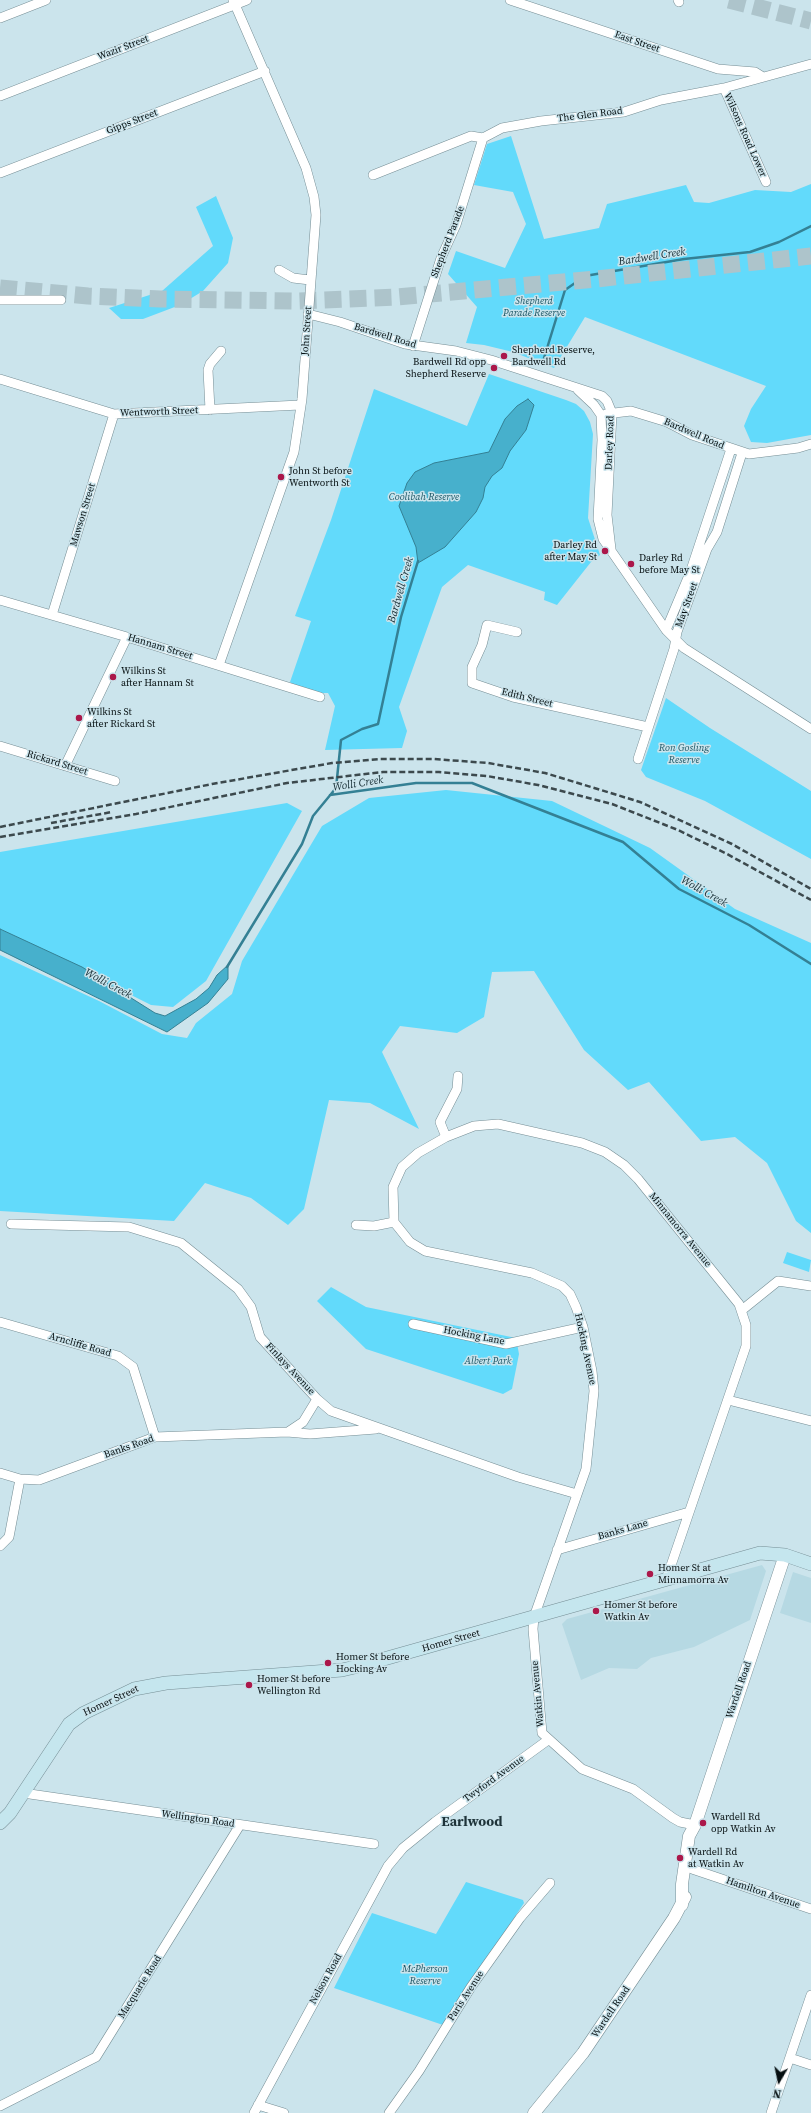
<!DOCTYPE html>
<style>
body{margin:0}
#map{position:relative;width:811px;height:2113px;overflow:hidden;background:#cbe4ec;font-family:"Source Serif 4",serif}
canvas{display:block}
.north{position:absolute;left:759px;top:2061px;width:40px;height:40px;-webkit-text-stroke:3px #cbe4ec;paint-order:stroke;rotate:189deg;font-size:11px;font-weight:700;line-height:16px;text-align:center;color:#060f11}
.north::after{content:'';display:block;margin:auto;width:14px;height:18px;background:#060f11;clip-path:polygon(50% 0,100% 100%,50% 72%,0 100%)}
</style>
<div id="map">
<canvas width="811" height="2113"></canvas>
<div class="north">N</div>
</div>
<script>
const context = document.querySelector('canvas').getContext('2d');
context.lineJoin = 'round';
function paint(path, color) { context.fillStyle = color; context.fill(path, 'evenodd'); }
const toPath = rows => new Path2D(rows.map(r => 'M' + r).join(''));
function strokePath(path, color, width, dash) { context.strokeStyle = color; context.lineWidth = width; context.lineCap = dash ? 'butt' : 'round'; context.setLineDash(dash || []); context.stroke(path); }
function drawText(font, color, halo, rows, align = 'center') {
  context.font = font + ' "Source Serif 4",serif'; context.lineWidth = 3; context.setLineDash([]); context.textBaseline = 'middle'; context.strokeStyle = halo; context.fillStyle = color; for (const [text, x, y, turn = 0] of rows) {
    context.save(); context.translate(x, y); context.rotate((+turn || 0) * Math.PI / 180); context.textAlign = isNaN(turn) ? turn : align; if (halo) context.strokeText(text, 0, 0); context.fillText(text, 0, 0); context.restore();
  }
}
const built = toPath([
 [762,1565,766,1571,750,1620,694,1647,651,1658,637,1669,609,1668,581,1680,562,1624,567,1619],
 [793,1572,811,1578,811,1623,780,1613]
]);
const green = toPath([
 [511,136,544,239,599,228,607,204,686,185,694,202,709,203,755,190,791,192,811,184,811,435,767,443,751,442,744,426,751,409,766,386,585,317,554,368,513,352,484,345,466,343,477,307,448,274,456,251,505,268,526,224,513,192,474,185,487,144],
 [216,196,233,238,228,263,203,291,180,305,143,319,121,319,109,308,162,291,213,246,196,207],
 [489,374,566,400,576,404,584,411,590,422,593,434,588,518,600,555,591,562,557,605,544,600,545,592,468,565,442,587,399,707,407,731,402,748,325,750,335,706,328,693,314,693,296,687,290,682,311,621,295,616,331,520,374,389,467,426],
 [666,698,710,728,811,791,811,859,705,801,646,777,641,770],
 [446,790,552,801,650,848,735,909,811,943,811,1233,796,1221,767,1163,735,1137,701,1141,649,1082,628,1090,584,1050,534,971,492,972,484,1017,457,1033,400,1026,382,1052,419,1129,370,1103,329,1100,304,1209,288,1225,251,1198,205,1183,174,1221,0,1211,0,955,99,1001,162,1034,187,1038,196,1023,232,994,242,961,322,826,369,798],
 [287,803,302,811,206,981,173,1007,151,1005,0,929,0,852],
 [787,1252,811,1260,809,1272,783,1263],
 [331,1287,366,1307,516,1338,519,1354,512,1389,503,1394,366,1349,317,1301],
 [466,1882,523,1900,524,1903,443,2025,334,1988,372,1913,436,1934]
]);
const water = toPath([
 [528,399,534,405,526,430,510,451,502,468,492,476,485,487,483,498,476,512,445,547,418,563,416,547,399,506,407,483,415,472,434,463,489,452,505,419,517,406,528,399],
 [0,929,82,967,155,1013,165,1016,196,999,209,988,217,975,228,965,228,979,208,1003,167,1032,0,950,0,929]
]);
const stream = toPath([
 [544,358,565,290,585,276,684,259,750,252,779,242,811,226],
 [330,795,416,783,472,783,623,842,679,889,749,925,811,964],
 [227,967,302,844,313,816,336,788,341,740,362,729,378,724,401,617,418,561]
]);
const motorwayTunnel = toPath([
 [729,0,811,21],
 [0,288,88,296,160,299,299,301,396,297,596,279,811,256]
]);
const minor = toPath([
 [510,0,718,69,755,72,763,77],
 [678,0,679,2],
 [0,18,46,0],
 [724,88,766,182],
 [0,96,247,0],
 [0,173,265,71],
 [373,175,471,136,483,138,502,128,541,121,624,112,661,100,724,88,811,64],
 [279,270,293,278,310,280],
 [0,300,61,300],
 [308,314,340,322,405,344,456,351,491,360,602,396,607,401,612,413,607,515,611,549],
 [413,346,441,258,456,225,483,138],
 [0,379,114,414,300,405],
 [578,390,594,405,601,415,602,440,598,519,603,539,666,630,684,648,811,729],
 [210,410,208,370,210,364,221,351],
 [606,414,631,411,667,422,692,435,749,454,798,448,811,444],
 [0,600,127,637,320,697],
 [52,615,114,414],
 [666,630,690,573,731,449],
 [517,632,487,625,482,645,472,667,472,683,513,697,648,727],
 [219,665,294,452,302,399,316,215,314,197,306,168,233,0],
 [0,746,115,781],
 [638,759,674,649,677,632,707,549,717,532,742,453],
 [65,766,127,637],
 [446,1137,440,1122,457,1089,458,1076],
 [11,1224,129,1227,181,1243,238,1289,251,1307,260,1337,317,1399,331,1411,518,1477,577,1494],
 [356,1225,374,1226,394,1222],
 [742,1310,778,1281,811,1286],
 [0,1322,118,1356,133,1367,155,1437],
 [413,1324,506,1344,583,1327],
 [728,1400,811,1421],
 [288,1432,303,1422,317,1399],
 [0,1473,20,1479,39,1480,155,1437,287,1432,310,1434,376,1429],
 [0,1546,9,1537,20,1479],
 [557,1550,689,1512],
 [666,1580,746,1346,746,1325,739,1304,638,1179,624,1165,605,1152,582,1143,498,1124,474,1126,446,1137,418,1153,402,1167,393,1187,394,1222,410,1242,425,1251,532,1273,562,1286,570,1294,576,1307,583,1327,592,1371,594,1391,586,1469,534,1617,533,1629,542,1733,582,1769,633,1789,673,1818,680,1822,695,1825],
 [23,1793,374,1844],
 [692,1869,811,1909],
 [790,2058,811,2065],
 [258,2105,284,2113],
 [0,2106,96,2057,240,1825],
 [254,2113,388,1866,403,1848,435,1822,548,1740],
 [389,2113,419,2071,471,1987,520,1918,550,1883],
 [771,2113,811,1995]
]);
const tertiary = toPath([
 [682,1905,682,1884,689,1836,695,1825,785,1555],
 [534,2113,583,2053,674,1918,685,1897]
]);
const secondary = toPath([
 [0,1823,10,1813,69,1724,84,1713,134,1689,166,1683,342,1670,359,1666,760,1553,785,1555,811,1564]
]);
const rail = toPath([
 [51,823,112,812],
 [0,827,212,784,332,763,380,759,434,759,488,763,545,773,640,802,732,844,811,889],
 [0,837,136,814,287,783,383,772,439,772,487,776,538,785,612,804,678,830,727,854,811,900]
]);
const markers = [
 [504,356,4,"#ab174a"],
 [494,368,4,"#ab174a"],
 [281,477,4,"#ab174a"],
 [605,551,4,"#ab174a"],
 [631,564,4,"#ab174a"],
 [113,677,4,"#ab174a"],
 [79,718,4,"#ab174a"],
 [650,1574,4,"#ab174a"],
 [596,1611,4,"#ab174a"],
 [328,1663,4,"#ab174a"],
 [249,1685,4,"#ab174a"],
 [703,1823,4,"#ab174a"],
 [680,1858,4,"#ab174a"]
];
const streetNames = [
 ["East Street",637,42,19],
 ["Wazir Street",123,48,-21],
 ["The Glen Road",590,115,-7],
 ["Gipps Street",132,122,-21],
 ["Wilsons Road Lower",745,135,66],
 ["Shepherd Parade",448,242,-69],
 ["John Street",307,331,-86],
 ["Bardwell Road",385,336,17],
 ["Wentworth Street",159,412,-2],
 ["Bardwell Road",694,434,23],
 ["Darley Road",610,443,-88],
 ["Mawson Street",83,515,-73],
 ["May Street",687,605,-70],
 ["Hannam Street",160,647,17],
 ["Edith Street",527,698,14],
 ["Rickard Street",57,763,17],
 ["Minnamorra Avenue",680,1230,51],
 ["Hocking Lane",474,1336,11],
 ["Arncliffe Road",80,1345,16],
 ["Hocking Avenue",585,1349,78],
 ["Finlays Avenue",290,1369,47],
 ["Banks Road",129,1447,-19],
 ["Banks Lane",623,1530,-16],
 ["Homer Street",451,1641,-16],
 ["Wardell Road",739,1690,-71],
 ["Watkin Avenue",538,1694,-95],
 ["Homer Street",111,1701,-25],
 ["Twyford Avenue",494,1779,-36],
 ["Wellington Road",198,1819,8],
 ["Hamilton Avenue",763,1893,19],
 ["Nelson Road",326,1979,-61],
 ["Macquarie Road",140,1987,-58],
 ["Paris Avenue",466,1996,-57],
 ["Wardell Road",611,2012,-56]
];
const parkNames = [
 ["Shepherd",534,301],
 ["Parade Reserve",534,313],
 ["Coolibah Reserve",424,497],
 ["Ron Gosling",684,748],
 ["Reserve",684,760],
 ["Albert Park",488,1361],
 ["McPherson",425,1969],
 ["Reserve",425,1981]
];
const poiNames = [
 ["Shepherd Reserve,",512,350],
 ["Bardwell Rd",512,362],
 ["Bardwell Rd opp",486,362,"right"],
 ["Shepherd Reserve",486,374,"right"],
 ["John St before",289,471],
 ["Wentworth St",289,483],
 ["Darley Rd",597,545,"right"],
 ["after May St",597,557,"right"],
 ["Darley Rd",639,558],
 ["before May St",639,570],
 ["Wilkins St",121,671],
 ["after Hannam St",121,683],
 ["Wilkins St",87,712],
 ["after Rickard St",87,724],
 ["Homer St at",658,1568],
 ["Minnamorra Av",658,1580],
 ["Homer St before",604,1605],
 ["Watkin Av",604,1617],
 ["Homer St before",336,1657],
 ["Hocking Av",336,1669],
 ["Homer St before",257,1679],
 ["Wellington Rd",257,1691],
 ["Wardell Rd",711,1817],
 ["opp Watkin Av",711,1829],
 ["Wardell Rd",688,1852],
 ["at Watkin Av",688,1864]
];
const waterNames = [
 ["Bardwell Creek",652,257,-9],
 ["Bardwell Creek",401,590,-74],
 ["Wolli Creek",358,784,-9],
 ["Wolli Creek",704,892,29],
 ["Wolli Creek",108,984,28]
];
const districtNames = [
 ["Earlwood",472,1822]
];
paint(built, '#b6d9e3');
paint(green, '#62dafb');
paint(water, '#47b0cc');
strokePath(water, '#348094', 1);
strokePath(stream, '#348094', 2.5);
strokePath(motorwayTunnel, '#adc4cb', 17, [17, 8]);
strokePath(minor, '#768e95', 10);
strokePath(tertiary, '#768e95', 13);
strokePath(secondary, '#768e95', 14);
strokePath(minor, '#fff', 9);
strokePath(tertiary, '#fff', 12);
strokePath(secondary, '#c5e6ee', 13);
strokePath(rail, '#3c494d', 2.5, [6, 3]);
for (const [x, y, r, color] of markers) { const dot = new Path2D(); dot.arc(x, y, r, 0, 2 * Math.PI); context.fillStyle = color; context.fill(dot); strokePath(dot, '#cbe4ec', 1.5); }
drawText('10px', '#060f11', '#cbe4ec', streetNames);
drawText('italic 10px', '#1c5665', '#cbe4ec', parkNames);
drawText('10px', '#060f11', '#cbe4ec', poiNames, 'left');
drawText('italic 11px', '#162d34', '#cbe4ec', waterNames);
drawText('bold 14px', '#1e3339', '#cbe4ec', districtNames);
</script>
